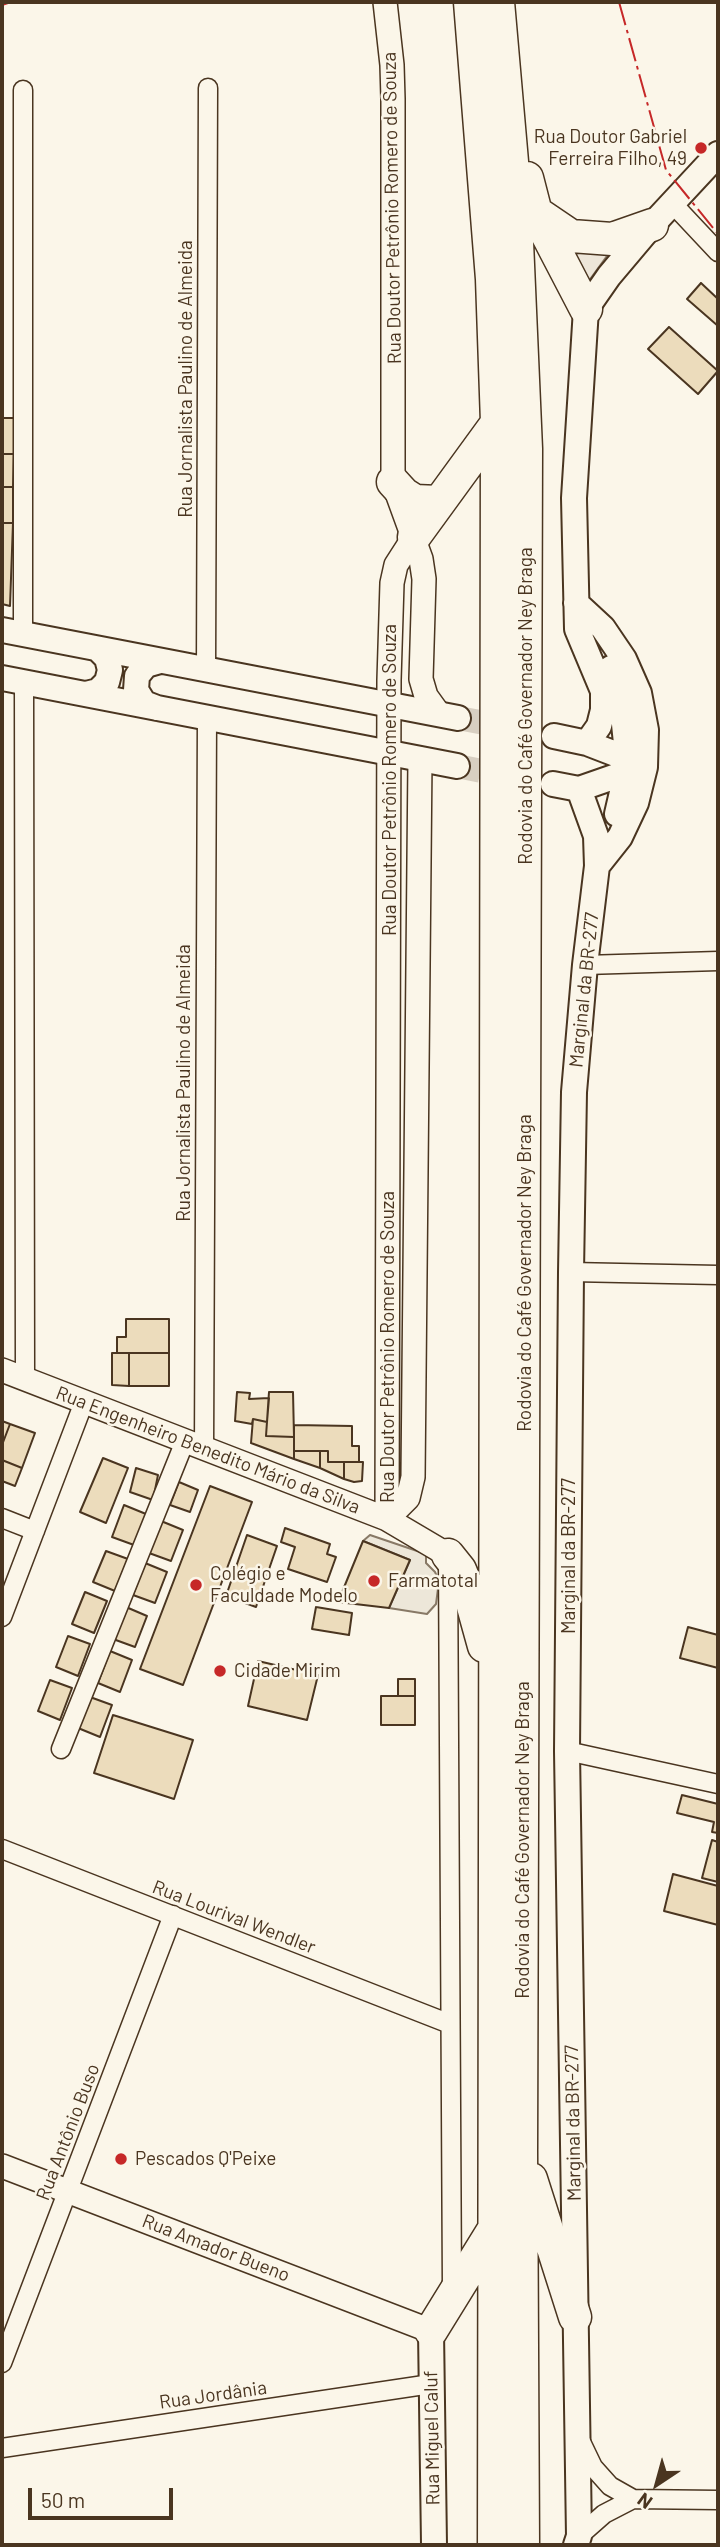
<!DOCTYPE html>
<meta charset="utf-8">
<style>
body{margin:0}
#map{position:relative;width:720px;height:2547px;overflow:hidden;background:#fbf6e9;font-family:Barlow,sans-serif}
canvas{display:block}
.frame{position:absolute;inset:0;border:4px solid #4a3520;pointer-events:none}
.north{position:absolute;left:622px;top:2449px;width:70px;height:70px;-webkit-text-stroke:5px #fbf6e9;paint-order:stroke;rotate:216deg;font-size:19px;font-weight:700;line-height:28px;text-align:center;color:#4a3520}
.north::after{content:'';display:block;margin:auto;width:24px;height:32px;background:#4a3520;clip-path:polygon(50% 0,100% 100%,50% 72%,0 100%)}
.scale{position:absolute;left:28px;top:2488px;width:145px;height:32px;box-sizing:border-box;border:4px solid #4a3520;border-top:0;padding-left:9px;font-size:21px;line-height:24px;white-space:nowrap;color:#4a3520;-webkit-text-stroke:5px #fbf6e9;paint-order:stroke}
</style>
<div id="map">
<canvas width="720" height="2547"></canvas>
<div class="frame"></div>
<div class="north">N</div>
<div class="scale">50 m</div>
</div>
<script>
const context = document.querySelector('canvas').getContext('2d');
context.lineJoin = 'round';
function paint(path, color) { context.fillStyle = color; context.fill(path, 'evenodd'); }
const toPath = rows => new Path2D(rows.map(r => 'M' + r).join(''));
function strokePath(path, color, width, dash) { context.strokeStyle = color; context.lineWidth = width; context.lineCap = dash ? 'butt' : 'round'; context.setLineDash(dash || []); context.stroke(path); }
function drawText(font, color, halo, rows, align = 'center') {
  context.font = font + ' Barlow,sans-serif'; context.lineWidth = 5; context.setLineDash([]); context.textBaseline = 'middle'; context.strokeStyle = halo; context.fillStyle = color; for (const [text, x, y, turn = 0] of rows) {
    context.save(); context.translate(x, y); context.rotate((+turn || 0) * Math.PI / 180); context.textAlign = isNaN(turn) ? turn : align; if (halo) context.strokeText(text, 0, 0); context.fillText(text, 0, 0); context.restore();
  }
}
const green = toPath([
 [560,245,612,249,583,289,560,245]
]);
const parking = toPath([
 [370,1535,426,1554,426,1563,435,1572,439,1581,436,1604,427,1614,389,1608,410,1560,363,1541,370,1535]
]);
const building = toPath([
 [701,283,718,299,718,326,687,299,701,283],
 [669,327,718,371,698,394,648,349,669,327],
 [2,418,15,418,14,454,2,454,2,418],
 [2,454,14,454,13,487,2,487,2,454],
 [2,487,13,487,13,523,2,523,2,487],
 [2,523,13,523,10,606,2,604,2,523],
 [126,1319,169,1319,169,1353,117,1353,117,1337,126,1337,126,1319],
 [112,1353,129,1353,129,1386,112,1385,112,1353],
 [129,1353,169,1353,169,1386,129,1386,129,1353],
 [237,1392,250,1393,249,1399,269,1398,267,1422,253,1419,252,1424,235,1421,237,1392],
 [269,1392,293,1392,294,1437,266,1436,269,1392],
 [253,1419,267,1422,266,1436,294,1437,294,1459,251,1443,253,1419],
 [2,1421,10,1424,2,1445,2,1421],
 [10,1424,35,1433,22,1468,2,1460,2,1445,10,1424],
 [294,1425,352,1426,352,1446,359,1446,359,1462,328,1462,328,1451,294,1451,294,1425],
 [294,1451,320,1451,320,1468,294,1459,294,1451],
 [320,1451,328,1451,328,1462,344,1462,344,1479,320,1468,320,1451],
 [103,1458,128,1468,106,1523,80,1512,103,1458],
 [2,1460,22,1468,15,1486,2,1481,2,1460],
 [344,1462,363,1462,362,1481,354,1482,344,1479,344,1462],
 [136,1468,158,1475,153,1500,130,1492,136,1468],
 [179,1482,198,1490,190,1512,170,1505,179,1482],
 [210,1486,252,1502,183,1685,140,1669,210,1486],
 [124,1505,146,1514,134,1545,112,1537,124,1505],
 [161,1521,183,1530,171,1561,149,1553,161,1521],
 [285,1528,330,1544,327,1554,336,1557,327,1582,288,1569,295,1547,281,1542,285,1528],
 [247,1535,277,1546,256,1607,226,1596,247,1535],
 [363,1541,410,1560,389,1608,338,1602,363,1541],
 [106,1551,128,1559,115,1591,93,1582,106,1551],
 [145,1563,167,1572,155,1603,133,1595,145,1563],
 [85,1592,107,1601,94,1633,72,1624,85,1592],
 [126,1607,147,1616,135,1647,113,1639,126,1607],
 [316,1607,352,1613,349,1635,312,1629,316,1607],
 [688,1627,718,1635,718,1668,680,1658,688,1627],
 [68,1636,90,1644,78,1676,56,1667,68,1636],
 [110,1651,132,1660,120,1692,98,1683,110,1651],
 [258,1661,318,1675,307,1720,248,1706,258,1661],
 [398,1679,415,1679,415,1696,398,1696,398,1679],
 [50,1680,72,1688,60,1720,38,1711,50,1680],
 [381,1696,415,1696,415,1725,381,1725,381,1696],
 [90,1697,112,1705,100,1737,78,1728,90,1697],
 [113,1715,193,1740,174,1799,94,1773,113,1715],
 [682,1795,718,1804,718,1833,712,1832,714,1822,677,1813,682,1795],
 [712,1840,718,1842,718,1882,702,1878,712,1840],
 [673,1874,718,1886,718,1925,664,1911,673,1874]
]);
const secondaryTunnel = toPath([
 [458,718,512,728],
 [457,766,511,777]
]);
const minor = toPath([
 [23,90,23,635],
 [672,203,718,252],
 [206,669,208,88],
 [24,682,25,1379],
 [585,965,718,961],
 [571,1272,718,1275],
 [204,1448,207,717],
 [2,1518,35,1531],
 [448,1558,452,2290],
 [2,1617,84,1402],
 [61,1749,185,1441],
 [567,1751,718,1784],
 [2,1849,450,2024],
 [2,2363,173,1915],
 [581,2442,593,2467,610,2486,633,2499],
 [2,2448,431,2384],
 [579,2536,604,2514,633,2499,718,2500]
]);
const tertiary = toPath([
 [385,2,392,65,393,99,393,482,421,559,424,579,421,679,426,696,439,714],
 [2,1370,387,1519,448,1555],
 [387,1519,389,680,392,583,396,565,414,537],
 [387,1519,408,1498,413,1477,420,759],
 [2,2166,431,2331]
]);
const secondary = toPath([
 [576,603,603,628,624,659,639,693,646,730,645,767,636,803,620,837,597,866],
 [2,630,458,718],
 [611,668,622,705,626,743,623,788,617,814],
 [2,678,457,766],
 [86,694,98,691,107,682,110,670,107,658,98,649],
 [157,708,144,703,136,690,137,676,146,665,160,661],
 [554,736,587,743,626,758],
 [587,743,599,726,603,710,603,691,577,629,574,498,586,309,609,276,652,225,718,154],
 [553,784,579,789,625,773],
 [431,2331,434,2545],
 [576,2545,579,2536,567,1751,571,1272,574,1092,585,965,597,866,596,836,579,789]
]);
const motorway = toPath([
 [470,2,492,279,497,423,494,2545],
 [498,2,515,196,526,449,521,2149,523,2545],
 [527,178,536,213,586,309],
 [537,213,571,236,612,239,652,225],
 [393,482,404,494,415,501,439,502],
 [414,537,497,423],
 [448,1555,460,1570,469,1592,484,1646],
 [531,2179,575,2317],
 [431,2331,494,2229]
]);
const power = toPath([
 [619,2,666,170,718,234],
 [2,5,11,2]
]);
const markers = [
 [701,148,7,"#c62828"],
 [374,1581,7,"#c62828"],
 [196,1585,7,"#c62828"],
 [220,1671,7,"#c62828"],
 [121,2159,7,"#c62828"]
];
const poiNames = [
 ["Rua Doutor Gabriel",687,137,"right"],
 ["Ferreira Filho, 49",687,159,"right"],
 ["Colégio e",210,1574],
 ["Faculdade Modelo",210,1596],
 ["Farmatotal",388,1581],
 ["Cidade Mirim",234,1671],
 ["Pescados Q'Peixe",135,2159]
];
const streetNames = [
 ["Rua Doutor Petrônio Romero de Souza",392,208,-91],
 ["Rua Jornalista Paulino de Almeida",186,379,-90],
 ["Rodovia do Café Governador Ney Braga",526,706,-90],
 ["Rua Doutor Petrônio Romero de Souza",390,780,-90],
 ["Marginal da BR-277",584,990,-84],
 ["Rua Jornalista Paulino de Almeida",184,1083,-90],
 ["Rodovia do Café Governador Ney Braga",525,1273,-90],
 ["Rua Doutor Petrônio Romero de Souza",388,1347,-90],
 ["Rua Engenheiro Benedito Mário da Silva",208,1450,21],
 ["Marginal da BR-277",569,1556,-90],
 ["Rodovia do Café Governador Ney Braga",523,1840,-90],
 ["Rua Lourival Wendler",234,1917,21],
 ["Marginal da BR-277",573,2123,-91],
 ["Rua Antônio Buso",68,2132,-69],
 ["Rua Amador Bueno",216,2248,21],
 ["Rua Jordânia",213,2395,-8],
 ["Rua Miguel Caluf",432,2438,-91]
];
paint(green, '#ede6d9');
strokePath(green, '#887966', 2);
paint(parking, '#ede7d9');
strokePath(parking, '#887966', 2);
paint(building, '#ecdcbc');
strokePath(building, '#4a3520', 2);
strokePath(secondaryTunnel, '#d8cfc1', 24, [24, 12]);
strokePath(minor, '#4a3520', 21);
strokePath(tertiary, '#4a3520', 26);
strokePath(secondary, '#4a3520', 28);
strokePath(motorway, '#4a3520', 35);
strokePath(minor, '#fbf6e9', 18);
strokePath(tertiary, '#fbf6e9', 23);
strokePath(secondary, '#fbf6e9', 24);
strokePath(motorway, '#fbf6e9', 32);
strokePath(power, '#c62828', 2, [24, 5, 3.5, 5]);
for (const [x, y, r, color] of markers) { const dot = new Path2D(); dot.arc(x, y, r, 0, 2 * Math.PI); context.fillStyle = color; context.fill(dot); strokePath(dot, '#fbf6e9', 2.5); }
drawText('19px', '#4a3520', '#fbf6e9', poiNames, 'left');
drawText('19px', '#4a3520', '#fbf6e9', streetNames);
</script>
